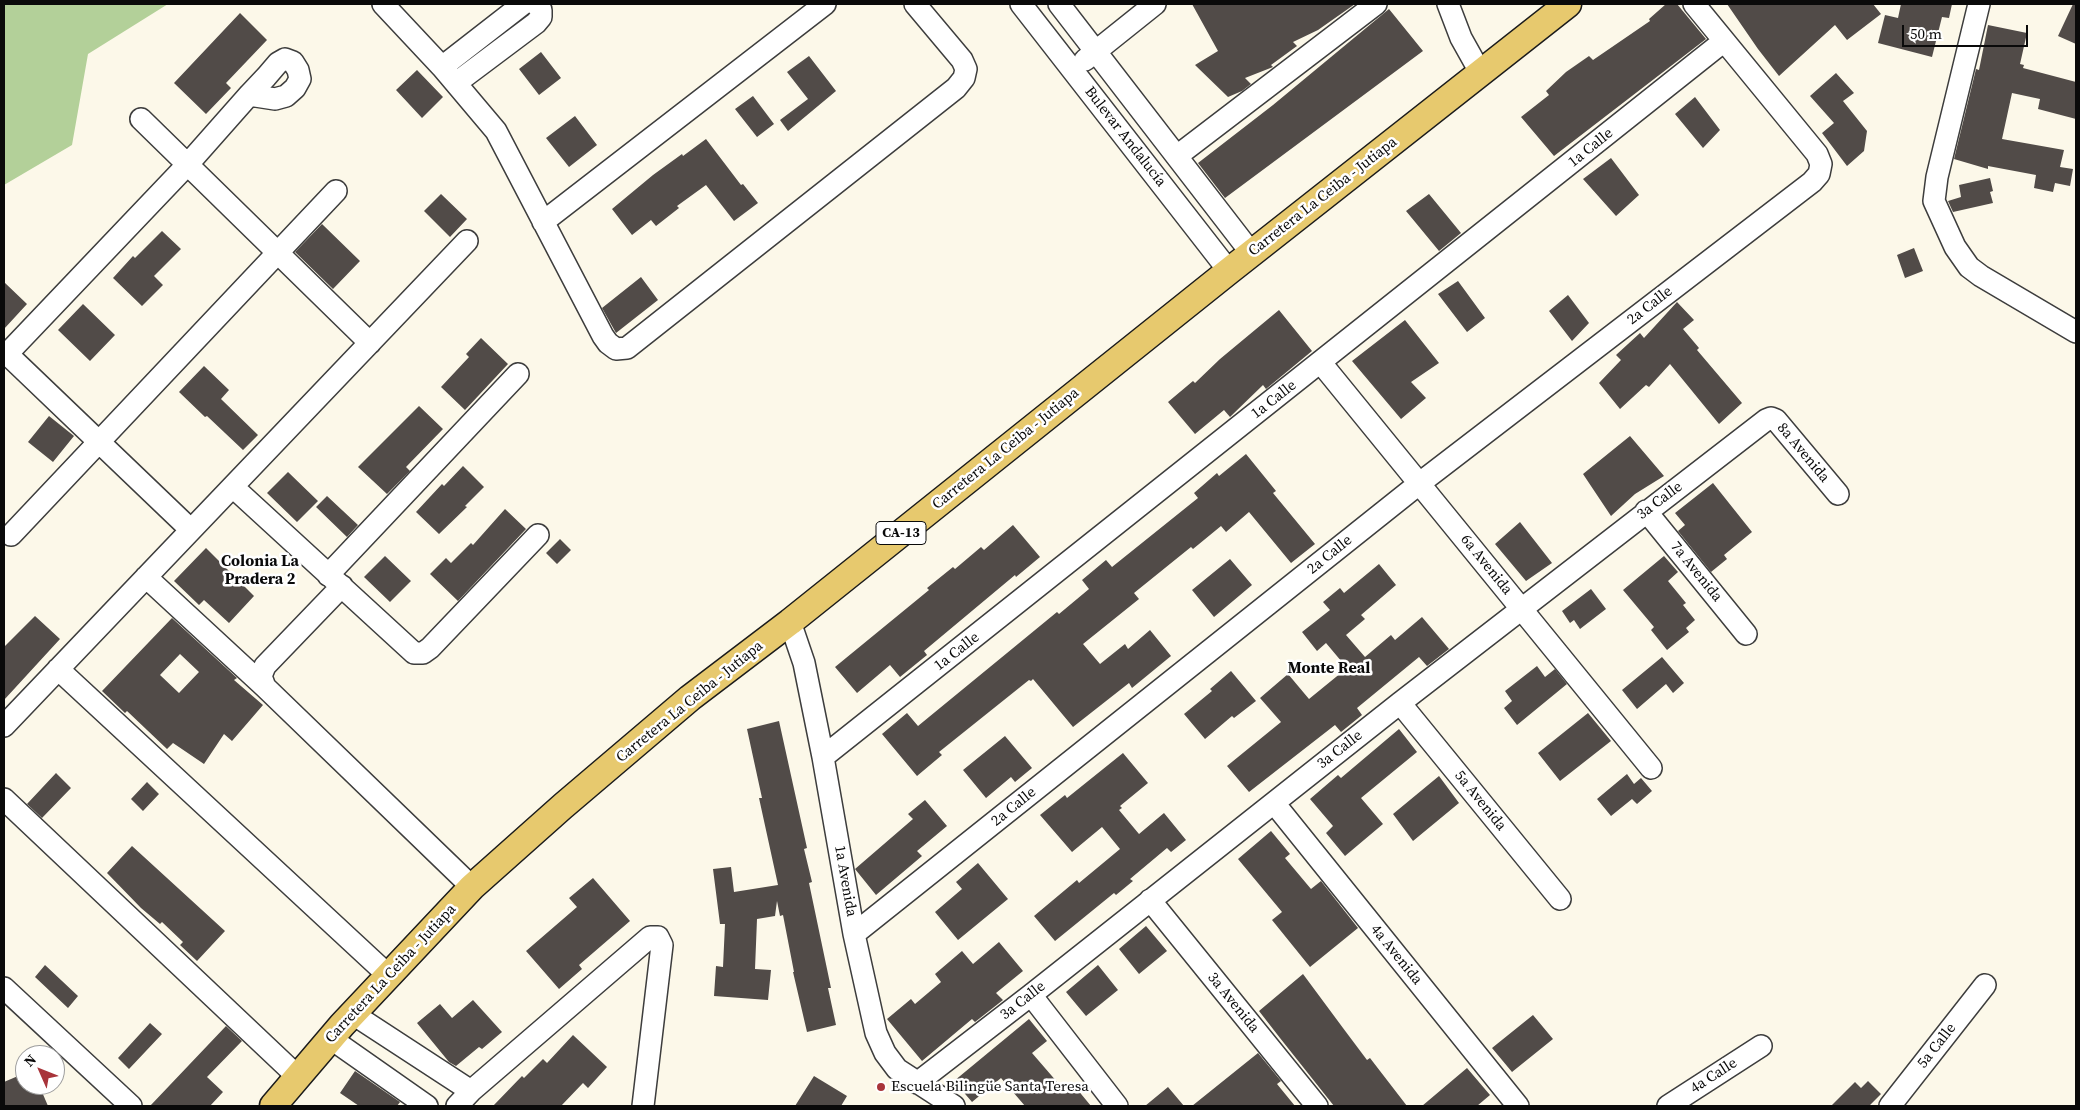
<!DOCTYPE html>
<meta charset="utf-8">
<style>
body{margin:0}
#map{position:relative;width:2080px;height:1110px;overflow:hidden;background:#fcf8e9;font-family:"Source Serif 4",serif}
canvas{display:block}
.frame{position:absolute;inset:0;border:5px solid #0a0a0a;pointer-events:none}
.north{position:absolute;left:15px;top:1045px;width:50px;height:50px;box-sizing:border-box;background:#fff;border:1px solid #9d9d9d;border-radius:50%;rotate:314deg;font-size:14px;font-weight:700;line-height:20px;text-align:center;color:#0a0a0a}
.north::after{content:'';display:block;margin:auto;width:18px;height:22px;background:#a8343a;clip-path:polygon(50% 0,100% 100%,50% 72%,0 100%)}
.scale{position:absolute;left:1902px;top:25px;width:126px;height:22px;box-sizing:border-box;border:2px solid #0a0a0a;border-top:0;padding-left:6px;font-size:15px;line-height:18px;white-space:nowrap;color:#0a0a0a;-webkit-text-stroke:4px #fff;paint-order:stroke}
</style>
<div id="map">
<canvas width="2080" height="1110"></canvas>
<div class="frame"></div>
<div class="north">N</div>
<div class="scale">50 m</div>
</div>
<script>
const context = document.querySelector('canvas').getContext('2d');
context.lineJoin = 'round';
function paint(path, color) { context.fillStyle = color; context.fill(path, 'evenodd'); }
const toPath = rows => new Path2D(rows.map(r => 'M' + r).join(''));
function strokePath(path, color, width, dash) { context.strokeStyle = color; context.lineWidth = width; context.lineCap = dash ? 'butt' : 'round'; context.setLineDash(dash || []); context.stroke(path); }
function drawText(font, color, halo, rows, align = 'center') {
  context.font = font + ' "Source Serif 4",serif'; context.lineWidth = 5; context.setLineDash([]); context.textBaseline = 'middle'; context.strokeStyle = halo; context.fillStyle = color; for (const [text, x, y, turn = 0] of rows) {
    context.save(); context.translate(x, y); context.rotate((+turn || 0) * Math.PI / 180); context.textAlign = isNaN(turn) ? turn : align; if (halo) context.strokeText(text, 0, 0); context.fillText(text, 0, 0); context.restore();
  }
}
const forest = toPath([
 [4,4,168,4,88,54,72,145,4,185]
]);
const building = toPath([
 [1192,4,1355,4,1318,30,1293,42,1297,46,1271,65,1273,67,1245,78,1251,84,1242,91,1228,97,1195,65,1218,51],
 [1666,4,1677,4,1706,39,1554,156,1521,117,1549,95,1546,91,1566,72,1589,56,1593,60,1650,21,1649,19],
 [1727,4,1873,4,1881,14,1847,40,1835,25,1779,76,1758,49],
 [1901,4,1952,4,1949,18,1942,17,1932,57,1878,43,1885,15,1898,18],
 [2073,4,2076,4,2076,44,2058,36],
 [1389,9,1423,51,1225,198,1198,163,1273,105],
 [240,13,267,40,226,83,231,88,206,114,174,83],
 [1988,25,2027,33,2020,64,2024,65,2023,68,2076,82,2076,119,2038,109,2040,99,2012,93,2002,139,2064,150,2060,167,2073,169,2070,186,2055,183,2053,192,2034,188,2036,175,1988,166,1988,169,1954,159,1976,69,1979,70],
 [541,52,561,78,539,95,519,69],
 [809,56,836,91,788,131,780,120,808,99,787,72],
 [417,70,443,97,422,118,396,90],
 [1836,73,1854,93,1843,101,1867,131,1864,151,1847,166,1822,133,1834,123,1810,96],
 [753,96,774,124,757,137,735,109],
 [1695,97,1720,130,1703,148,1675,114],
 [575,116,597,145,569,167,546,138],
 [706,139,741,185,743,184,758,203,734,221,706,185,677,206,679,208,656,226,651,220,632,235,612,209,653,175,682,154,683,156],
 [1611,158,1639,195,1616,216,1583,179],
 [1990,178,1993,191,1990,192,1993,203,1953,212,1948,201,1961,197,1959,185],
 [441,194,467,219,450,237,424,211],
 [1429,194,1461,233,1439,251,1406,211],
 [322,224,360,261,333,289,295,252],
 [162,231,181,249,154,276,163,285,142,306,113,278,133,256,135,258],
 [1914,248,1923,271,1905,278,1897,255],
 [641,277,658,300,616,333,602,308],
 [1458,281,1485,318,1467,332,1438,294],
 [4,282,27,304,4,329],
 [1568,295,1589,323,1572,341,1549,311],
 [1677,302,1694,320,1683,329,1699,348,1697,350,1742,403,1719,424,1670,364,1649,387,1646,385,1620,409,1599,383,1621,360,1616,355,1640,333,1644,338],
 [83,304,115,335,90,361,58,330],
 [1279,310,1312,351,1266,389,1263,385,1230,417,1224,410,1195,434,1168,402,1193,381,1195,383,1220,359],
 [1405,320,1439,363,1411,382,1426,398,1401,419,1352,361],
 [481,338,508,364,465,410,441,387,469,357,466,354],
 [204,366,229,390,221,399,258,435,243,450,207,416,205,417,179,392],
 [419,406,443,429,406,467,410,471,387,494,358,467],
 [49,416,74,436,53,462,28,442],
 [1630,436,1664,476,1635,494,1611,516,1583,474],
 [1246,454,1276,491,1273,493,1315,544,1291,563,1249,512,1226,532,1221,526,1193,549,1191,547,1134,593,1139,599,1083,644,1100,664,1125,644,1128,649,1150,630,1171,656,1132,688,1129,683,1073,727,1033,679,1031,681,1029,680,939,752,942,755,917,776,882,734,907,713,918,726,1057,612,1059,614,1089,589,1082,580,1106,560,1112,567,1198,498,1194,493,1217,473,1219,476],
 [463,466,484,487,465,506,467,507,439,534,416,512,442,484,444,486],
 [288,472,318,501,297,522,267,493],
 [1713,483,1752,532,1724,555,1727,559,1711,572,1678,531,1685,525,1675,513],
 [327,496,358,525,347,537,316,507],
 [505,509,526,529,458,601,430,574,446,558,451,563,471,543,473,545],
 [1520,522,1552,563,1526,581,1495,544],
 [1013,525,1040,557,1016,577,1015,575,924,651,927,655,900,677,890,665,857,693,835,667,929,590,927,588,953,567,955,569,981,547,984,550],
 [560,539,571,550,557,564,546,553],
 [206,548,254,596,229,623,204,600,199,605,174,581],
 [385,556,411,581,390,602,364,577],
 [1664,556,1678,572,1668,581,1686,603,1683,605,1695,620,1686,628,1689,632,1667,650,1651,630,1654,627,1623,590],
 [1230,559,1252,585,1214,617,1192,590],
 [1379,564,1396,585,1361,615,1365,619,1346,635,1365,657,1391,635,1395,640,1422,617,1449,649,1427,666,1419,657,1357,708,1362,715,1341,732,1335,725,1249,792,1227,766,1281,722,1260,698,1288,674,1309,699,1347,668,1326,643,1317,651,1302,632,1330,610,1323,602,1340,588,1344,593],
 [1591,589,1606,609,1580,629,1574,620,1570,623,1562,611],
 [35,616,60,639,4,700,4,647],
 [172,618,237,678,234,680,263,705,232,741,224,734,204,764,173,743,167,749,127,711,125,713,102,691],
 [180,654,199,672,179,693,160,675],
 [1662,657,1684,683,1673,693,1666,684,1637,709,1622,690],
 [1537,666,1545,677,1555,669,1567,684,1517,725,1504,708,1512,701,1505,691],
 [1231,671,1256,701,1234,718,1232,716,1205,739,1184,714,1212,691,1210,689],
 [1588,713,1611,741,1560,781,1538,753],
 [779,721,807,848,804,849,812,882,809,883,831,988,828,988,836,1025,807,1032,793,972,794,972,783,915,780,916,777,901,775,916,757,919,755,969,771,970,768,1000,714,996,716,966,723,967,725,924,720,924,713,869,731,867,734,892,778,885,759,798,762,798,747,729],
 [1399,729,1417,752,1361,798,1383,824,1345,856,1326,833,1333,826,1310,799,1338,775,1341,778],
 [1005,736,1032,768,1015,782,1011,777,986,798,963,770],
 [1123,753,1148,783,1120,806,1122,808,1119,810,1139,834,1164,813,1186,840,1171,852,1167,848,1130,879,1133,881,1116,895,1114,893,1055,941,1034,916,1077,880,1079,883,1120,849,1102,827,1072,852,1040,815,1065,795,1067,798],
 [56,773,71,788,42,818,27,804],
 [1627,774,1634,784,1641,778,1652,791,1637,804,1632,799,1611,816,1597,799],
 [1439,776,1459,803,1413,841,1393,814],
 [147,782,159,794,143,811,131,799],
 [925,800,947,826,917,851,922,856,876,895,855,869,913,819,908,814],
 [1271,831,1290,854,1285,858,1311,889,1321,881,1358,928,1310,967,1272,920,1282,912,1238,859],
 [132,846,225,931,197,961,180,945,183,942,162,922,160,924,141,908,107,873],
 [978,863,1008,899,958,940,935,912,962,889,956,882],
 [593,878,630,921,579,965,582,969,559,989,526,951,577,907,569,898],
 [1146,926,1167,951,1139,974,1119,949],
 [999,942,1023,971,996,993,1003,1000,975,1022,972,1019,922,1061,887,1019,911,999,915,1004,941,982,935,974,962,951,973,964],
 [45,965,78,996,68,1008,35,977],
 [1098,965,1118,990,1086,1016,1066,992],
 [1303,974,1343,1028,1367,1060,1370,1058,1407,1106,1334,1106,1280,1038,1259,1011],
 [473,1000,502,1032,482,1049,479,1047,456,1066,449,1062,417,1023,440,1004,452,1018],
 [1533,1015,1553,1039,1512,1072,1492,1048],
 [1029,1019,1047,1041,1032,1053,1064,1090,1072,1083,1091,1106,1025,1106,1001,1078,972,1102,954,1081],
 [150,1023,162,1034,129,1069,118,1058],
 [226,1026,242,1041,207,1077,223,1092,210,1106,150,1106],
 [573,1035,607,1067,588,1088,583,1083,561,1106,493,1106,522,1076,524,1078,543,1059,547,1063],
 [1258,1053,1281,1081,1277,1084,1295,1106,1192,1106],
 [1467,1068,1490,1095,1477,1106,1422,1106],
 [355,1071,400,1102,397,1106,359,1106,340,1093],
 [25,1073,25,1085,39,1085,48,1106,4,1106,4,1082],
 [814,1076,847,1096,841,1106,795,1106],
 [1868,1081,1881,1094,1869,1106,1831,1106,1855,1082,1861,1088],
 [1168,1087,1184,1106,1145,1106]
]);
const minor = toPath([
 [383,4,442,67,496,131,603,336,608,343,616,349,627,348,956,88,964,78,966,69,962,60,915,4],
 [1021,4,1229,271],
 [1059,4,1252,254],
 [1448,4,1461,38,1480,72],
 [1979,4,1937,177,1934,201,1955,247,1969,267,1981,276,2076,332],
 [1085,60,1155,4],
 [442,67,523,4],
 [456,83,536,23,541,17,541,10,536,4],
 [141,119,370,343],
 [1177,156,1376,4],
 [543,222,825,4],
 [4,351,191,530],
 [7,354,188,164,249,95,266,77,278,63,285,59,293,62,298,70,300,79,295,88,286,96,275,99,249,95],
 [1321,363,1651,768],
 [233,487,414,653,423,653,430,648,538,535],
 [1646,511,1746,634],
 [11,535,336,191],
 [328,575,518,374],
 [146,577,265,687,472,887],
 [790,622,804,663,823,757,854,934,876,1033,885,1053,897,1069,954,1106],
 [58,669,389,976],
 [265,687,261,676,265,666,342,586],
 [1400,703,1560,899],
 [4,726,467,241],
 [823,757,1724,41],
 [4,799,297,1076],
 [1274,803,1518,1106],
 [1150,900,1317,1106],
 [854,934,1420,483,1812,182,1819,174,1821,164,1817,154,1694,4],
 [4,988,131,1106],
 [1031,995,1117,1106],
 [353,1014,471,1091],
 [330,1038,427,1106],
 [917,1083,1031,995,1400,703,1766,420,1771,418,1776,420,1838,494],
 [457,1106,471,1091,650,937,658,937,662,945,643,1106],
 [1668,1106,1761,1046],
 [1890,1106,1985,985]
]);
const major = toPath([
 [273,1106,342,1025,472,887,563,806,690,698,790,622,1229,271,1568,4]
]);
const markers = [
 [881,1087,5,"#a8343a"]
];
const shields = [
 [901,533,50]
];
const shieldNames = [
 ["CA-13",901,533]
];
const streetNames = [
 ["Bulevar Andalucía",1125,137,52],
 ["1a Calle",1591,148,-39],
 ["Carretera La Ceiba - Jutiapa",1323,197,-38],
 ["2a Calle",1650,306,-38],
 ["1a Calle",1274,400,-38],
 ["Carretera La Ceiba - Jutiapa",1006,449,-39],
 ["8a Avenida",1803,453,50],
 ["3a Calle",1660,501,-37],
 ["2a Calle",1330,555,-39],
 ["6a Avenida",1486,565,51],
 ["7a Avenida",1696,572,51],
 ["1a Calle",957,652,-38],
 ["Carretera La Ceiba - Jutiapa",690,702,-39],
 ["3a Calle",1340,750,-38],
 ["5a Avenida",1480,801,51],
 ["2a Calle",1014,807,-39],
 ["1a Avenida",845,881,80],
 ["4a Avenida",1396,955,51],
 ["Carretera La Ceiba - Jutiapa",391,974,-47],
 ["3a Calle",1023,1001,-38],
 ["3a Avenida",1233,1003,51],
 ["5a Calle",1937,1046,-52],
 ["4a Calle",1714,1076,-33]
];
const poiNames = [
 ["Escuela Bilingüe Santa Teresa",891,1087]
];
const neighbourhoodNames = [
 ["Colonia La",260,562],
 ["Pradera 2",260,580],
 ["Monte Real",1329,669]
];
paint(forest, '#b3d099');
paint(building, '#514b48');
strokePath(minor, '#3d3d3d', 24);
strokePath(major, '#1b1b1b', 29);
strokePath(minor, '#fff', 21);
strokePath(major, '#e7c96e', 26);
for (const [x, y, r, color] of markers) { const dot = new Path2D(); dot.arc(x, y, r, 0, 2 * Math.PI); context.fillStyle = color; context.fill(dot); strokePath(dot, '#fff', 2); }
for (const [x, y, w] of shields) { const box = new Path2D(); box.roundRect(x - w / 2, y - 11.5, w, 23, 4); context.fillStyle = '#fff'; context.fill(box); strokePath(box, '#0a0a0a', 1); }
drawText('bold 14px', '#0a0a0a', null, shieldNames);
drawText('15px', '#0a0a0a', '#fff', streetNames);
drawText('15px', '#0a0a0a', '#fff', poiNames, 'left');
drawText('bold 16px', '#0a0a0a', '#fff', neighbourhoodNames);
</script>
